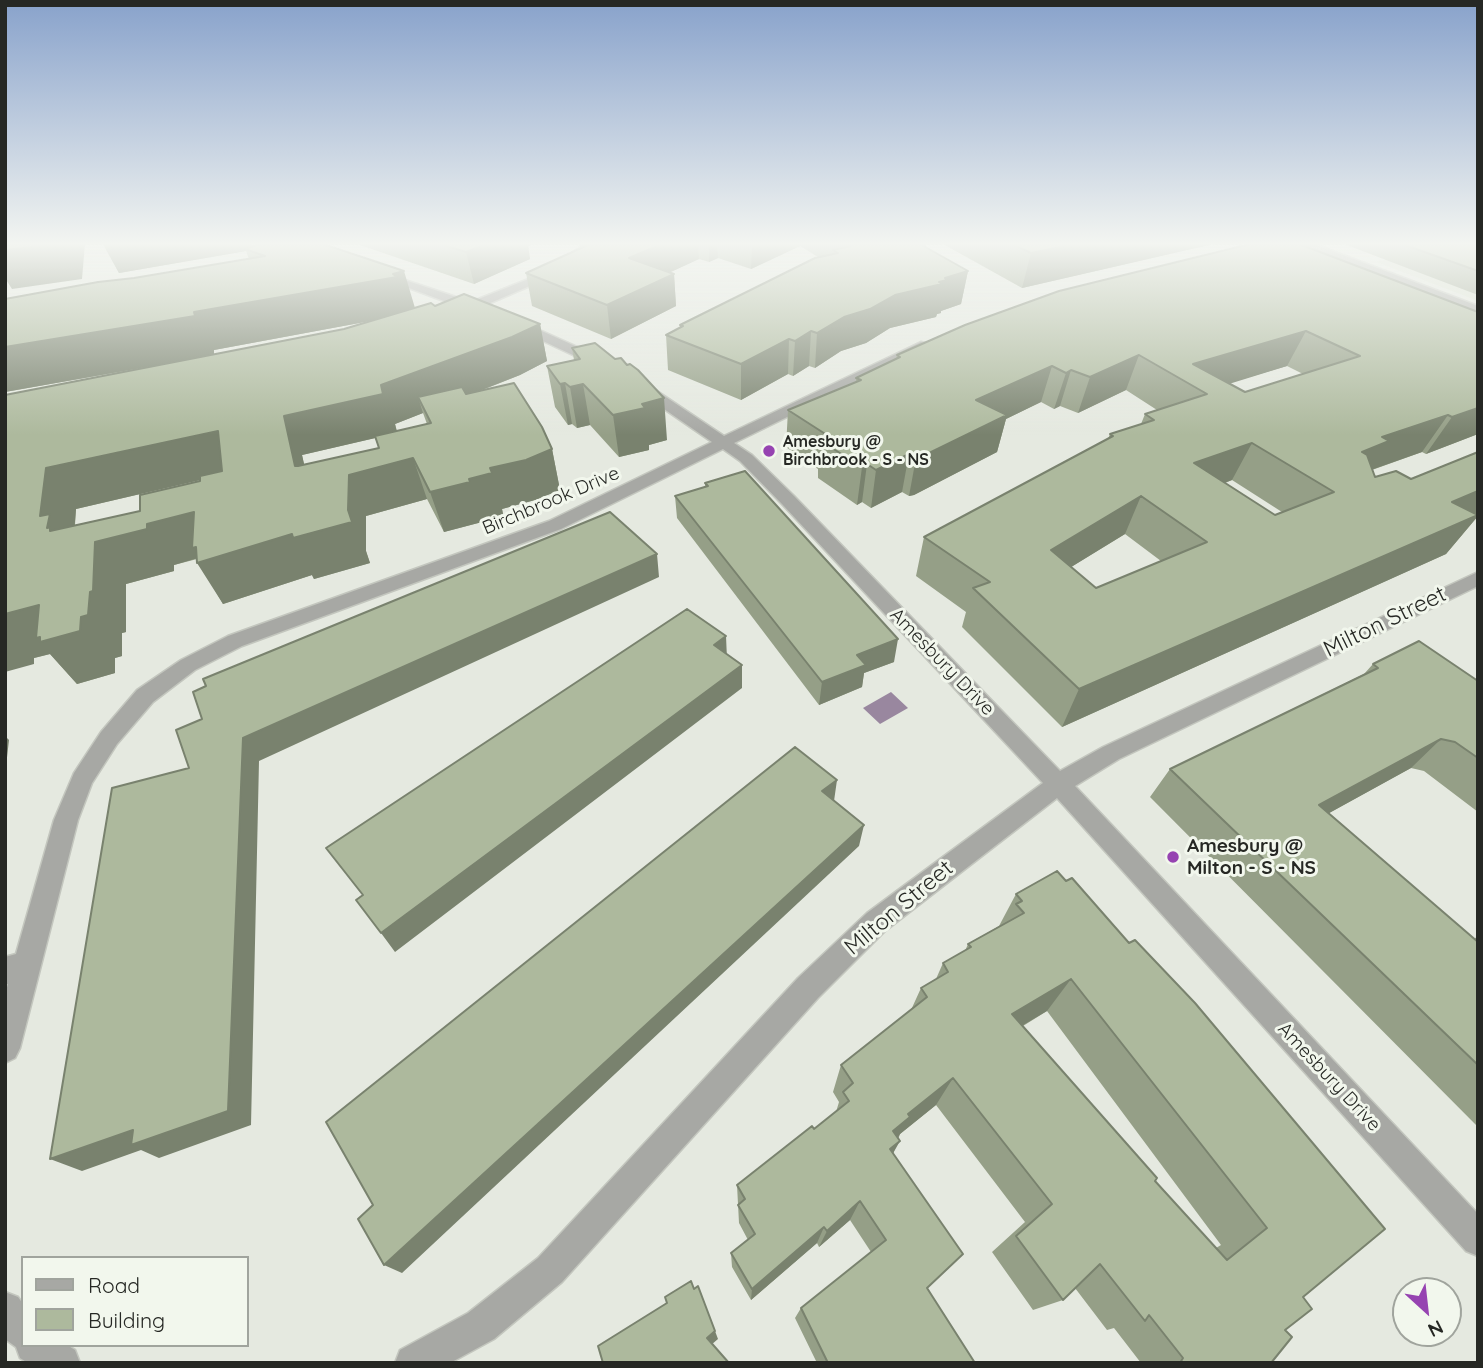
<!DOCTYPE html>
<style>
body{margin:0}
#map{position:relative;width:1483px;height:1368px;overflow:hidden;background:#e5e9e0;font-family:Quicksand,sans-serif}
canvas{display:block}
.frame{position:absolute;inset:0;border:7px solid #262824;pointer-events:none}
.legend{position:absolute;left:21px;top:1256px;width:228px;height:91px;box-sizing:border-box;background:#f2f7ed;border:2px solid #a0a49d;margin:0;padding:9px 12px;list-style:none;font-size:21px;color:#262824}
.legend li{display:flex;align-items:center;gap:14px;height:35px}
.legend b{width:35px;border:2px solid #a0a49d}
.north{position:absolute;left:1392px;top:1277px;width:70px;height:70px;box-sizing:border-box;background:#f2f7ed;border:2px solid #a0a49d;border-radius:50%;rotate:153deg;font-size:19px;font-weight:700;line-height:28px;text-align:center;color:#262824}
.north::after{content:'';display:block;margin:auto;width:24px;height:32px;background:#9643b1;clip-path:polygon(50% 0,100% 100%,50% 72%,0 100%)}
</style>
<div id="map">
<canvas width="1483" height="1368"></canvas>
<div class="frame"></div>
<ul class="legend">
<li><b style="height:9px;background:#a7a8a4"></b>Road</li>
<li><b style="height:19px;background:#adb99d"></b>Building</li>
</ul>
<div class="north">N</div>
</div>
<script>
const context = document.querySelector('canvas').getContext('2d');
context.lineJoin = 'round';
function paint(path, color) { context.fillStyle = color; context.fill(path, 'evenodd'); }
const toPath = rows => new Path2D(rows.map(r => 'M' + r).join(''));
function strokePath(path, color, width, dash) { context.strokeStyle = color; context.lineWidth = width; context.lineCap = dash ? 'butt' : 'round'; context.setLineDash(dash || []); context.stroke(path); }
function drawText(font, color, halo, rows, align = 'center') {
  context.font = font + ' Quicksand,sans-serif'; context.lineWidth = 6; context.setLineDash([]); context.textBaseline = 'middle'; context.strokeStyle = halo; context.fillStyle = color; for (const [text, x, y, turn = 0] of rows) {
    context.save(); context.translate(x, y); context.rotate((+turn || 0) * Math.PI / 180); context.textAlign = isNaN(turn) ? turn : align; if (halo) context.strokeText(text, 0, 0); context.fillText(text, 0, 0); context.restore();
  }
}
const built = toPath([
 [1445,244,1478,244,1478,301,1376,262]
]);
const water = toPath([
 [891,692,908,708,880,724,863,708]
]);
const minor = toPath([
 [586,244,598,244,539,282,481,307,479,311,461,315,455,311,460,307,374,275,384,273,471,302,531,278,586,244],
 [1301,244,1314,244,1478,306,1478,314,1301,244],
 [515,319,602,358,604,361,602,364,592,364,511,326,511,320,515,319],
 [921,342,926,343,926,349,734,443,752,455,794,496,1060,771,1103,747,1478,572,1478,586,1119,759,1075,786,1478,1214,1478,1256,1466,1251,1057,798,885,931,818,998,562,1282,494,1339,450,1363,395,1363,400,1350,468,1313,538,1258,798,978,867,913,1043,783,782,504,740,461,723,449,561,529,242,646,195,670,153,702,117,744,92,783,78,820,20,1048,15,1058,5,1063,5,994,8,984,5,984,5,957,16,954,54,820,74,773,101,732,137,690,181,660,228,636,549,521,712,442,635,389,635,383,645,383,724,436,921,342],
 [5,1292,18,1297,23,1304,23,1345,67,1345,75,1350,80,1363,28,1363,20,1358,16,1347,5,1339,5,1292]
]);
const wall = toPath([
 [103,244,252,244,253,246,415,308,435,306,540,324,547,361,520,375,480,391,552,449,560,490,535,500,502,509,503,514,481,520,482,522,444,532,427,499,366,516,366,551,370,563,314,579,312,575,223,604,197,559,174,565,174,571,126,584,126,632,122,633,122,656,115,658,115,673,77,684,50,654,34,658,34,664,5,395,188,360,5,392,5,299,249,259,246,251,119,273],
 [370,321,344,329,214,355,214,350],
 [423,413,427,424,397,431,395,424],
 [375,438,379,448,304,465,302,455],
 [200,480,200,481,140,511,75,525,76,509],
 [357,244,534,244,528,246,530,259,474,284],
 [579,244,920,244,968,271,961,304,941,311,941,313,937,314,936,317,890,328,866,343,841,351,815,368,809,366,793,376,788,374,741,400,668,370,666,335,680,328,680,325,818,257,800,246,751,269,718,258,709,262,699,259,670,272,674,274,676,306,611,339,532,306,526,273,580,248],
 [943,244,1213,244,1022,288],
 [1250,244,1478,434,1426,454,1422,452,1372,470,1375,477,1478,516,1446,554,1062,727,962,627,966,612,916,576,924,537,1108,439,1110,434,1141,424,1145,414,1157,410,1126,390,1078,413,1060,406,1054,409,1041,402,1006,419,997,452,914,495,909,496,902,492,871,508,862,502,857,505,818,478,818,469,786,447,788,410,856,382,856,378,896,359,897,355],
 [1287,366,1303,374,1245,392,1229,383],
 [1232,480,1282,512,1275,515,1225,483],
 [1125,534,1161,561,1096,588,1071,567],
 [1344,244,1478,244,1478,295],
 [572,348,667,440,649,445,649,450,619,457,590,425,577,428,572,424,568,425,555,407,547,366,574,360],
 [705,483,894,662,864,673,862,687,819,705,677,518,675,496,705,487],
 [1373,664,1478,681,1478,812,1424,771,1411,768,1329,813,1474,939,1478,936,1478,1127,1150,797,1170,769,1364,674],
 [1066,881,1129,943,1303,1297,1285,1330,1271,1363,1141,1363,1114,1328,1107,1330,1075,1288,1063,1300,1033,1310,992,1252,1025,1222,936,1105,900,1134,893,1154,927,1288,975,1363,817,1363,795,1318,801,1308,871,1252,850,1220,819,1247,817,1243,751,1300,732,1267,731,1253,748,1240,739,1223,737,1185,814,1129,836,1112,839,1102,833,1092,841,1065,911,1010,921,988,936,979,943,963,965,951,968,944,999,926,1016,894],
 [1047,1011,1221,1245,1216,1248,1155,1181,1023,1026]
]);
const shadedWall = toPath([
 [58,244,85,244,82,279,12,289,5,278,5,250],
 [103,244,252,244,254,250,245,249,246,251,119,273],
 [487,244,534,244,528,246,530,259,474,284,466,252],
 [662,244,698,244,699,259,632,290,629,258],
 [709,244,717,244,718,258,709,262],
 [752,244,801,244,800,246,751,269],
 [1075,244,1213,244,1022,288,1031,253],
 [404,271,415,308,408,314,214,350,214,355,5,392,5,347],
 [968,271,961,304,941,311,941,313,937,314,936,317,890,328,866,343,841,351,815,368,817,333,844,317,895,295,939,282,945,278],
 [674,274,676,306,611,339,607,305],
 [540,324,547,361,520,375,425,412,418,397,423,413,395,424,397,433,302,455,314,506,295,466,284,416,381,385],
 [811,331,809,366,793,376,795,341],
 [1306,331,1287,366,1203,392,1193,364],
 [789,339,788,374,741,400,741,364],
 [1139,355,1126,390,1078,413,1090,377],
 [1052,366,1041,402,1006,419,997,452,914,495,909,496,916,458,976,400],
 [1071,370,1060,406,1054,409,1066,373],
 [565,383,572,424,568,425,560,384],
 [583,384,590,425,577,428,570,387],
 [664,398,667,440,649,445,649,450,619,457,613,415,642,404],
 [1478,408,1478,434,1426,454,1452,417],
 [1448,415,1422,452,1368,471,1362,452,1382,437],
 [218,431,239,471,76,509,73,545,47,528,40,516,46,468],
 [1252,443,1232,480,1176,501,1194,463],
 [552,449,560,490,535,500,502,509,503,514,481,520,482,522,444,532,430,492,469,479,490,468],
 [909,454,902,492,871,508,876,470],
 [413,458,427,499,366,516,366,551,370,563,314,579,312,575,223,604,197,563,198,558,174,565,174,571,126,584,126,632,122,633,122,656,115,658,115,673,77,684,50,654,34,658,34,664,5,672,5,614,39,605,81,617,90,592,95,542,147,524,194,512,348,510,349,475],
 [867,464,862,502,857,505,862,467],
 [1478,491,1478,516,1446,554,1062,727,1079,689,1452,502],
 [1141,496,1125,534,1037,588,1051,550],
 [657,554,659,577,259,761,251,1125,159,1158,141,1150,82,1171,50,1159,243,738],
 [726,636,727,659,714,645],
 [898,639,894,662,864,673,862,687,819,705,822,682,857,655],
 [742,665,742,688,395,952,381,933],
 [5,736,9,740,5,775],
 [1441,739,1411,768,1293,833,1319,805],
 [837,780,834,801,822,791],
 [864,825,859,846,402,1273,384,1265],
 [1071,979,1047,1011,991,1044,1012,1014],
 [953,1078,936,1105,900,1134,896,1141,893,1131,908,1114],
 [900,1141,887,1164,890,1149],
 [860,1201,850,1220,819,1247,827,1231],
 [824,1227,817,1243,751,1300,752,1289],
 [715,1331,718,1339,711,1345,707,1338]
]);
const building = toPath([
 [5,244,58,244,5,250,5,244],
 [259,244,323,244,404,271,393,274,397,277,194,312,195,316,5,347,5,299,98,282,134,278,265,256,245,249,259,244],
 [440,244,487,244,466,252,440,244],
 [590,244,662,244,629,258,674,274,607,305,526,273,590,244],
 [847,244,920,244,968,271,945,278,947,280,939,282,942,284,895,295,870,309,844,317,817,333,811,331,795,341,789,339,741,364,666,335,683,326,680,325,815,258,838,253,833,250,851,246,847,244],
 [1012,244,1075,244,1031,253,1012,244],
 [1250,244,1299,244,1478,312,1478,408,1452,417,1448,415,1382,437,1389,441,1362,452,1367,455,1375,477,1396,471,1411,479,1478,452,1478,491,1452,502,1478,515,1079,689,973,588,990,582,924,537,1113,436,1110,434,1154,420,1145,414,1207,394,1139,355,1090,377,1071,370,1066,373,1052,366,976,400,1007,415,921,457,916,458,909,454,876,470,867,464,862,467,821,441,830,437,788,410,861,380,856,378,900,357,897,355,965,325,1059,291,1250,244],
 [1306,331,1360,356,1245,392,1193,364,1306,331],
 [1252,443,1334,492,1275,515,1194,463,1252,443],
 [1141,496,1207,542,1096,588,1051,550,1141,496],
 [1402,244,1478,244,1478,271,1402,244],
 [464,294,540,324,512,337,381,385,383,394,284,416,295,466,298,466,379,448,375,436,431,423,418,397,462,387,466,394,514,383,542,427,552,449,526,460,490,468,492,473,469,479,470,482,430,492,413,458,349,475,348,510,352,522,293,538,292,534,197,563,196,547,192,548,194,512,147,524,147,529,95,542,93,591,90,592,88,615,81,617,80,631,40,642,40,637,36,638,39,605,5,614,5,395,344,329,431,303,435,306,464,294],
 [218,431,222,471,200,476,200,481,140,495,140,511,50,531,50,527,47,528,50,514,40,516,46,468,218,431],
 [595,343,615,359,621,358,627,365,630,364,638,370,664,398,642,404,645,408,613,415,583,384,570,387,565,383,560,384,547,366,580,359,572,348,595,343],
 [745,471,898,639,857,655,866,665,822,682,675,496,708,486,705,483,745,471],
 [610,512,657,554,243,738,228,1111,131,1145,133,1130,50,1159,112,788,189,768,176,730,202,719,193,692,206,686,203,679,610,512],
 [687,609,726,636,714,645,742,665,381,933,356,900,363,895,326,848,687,609],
 [1419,641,1478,681,1478,758,1455,742,1441,739,1319,805,1478,942,1478,1065,1170,769,1378,668,1373,664,1419,641],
 [795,747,837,780,822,791,864,825,384,1265,358,1219,373,1205,326,1122,795,747],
 [1057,871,1066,881,1072,878,1129,943,1135,940,1195,1003,1385,1229,1303,1297,1312,1309,1285,1330,1292,1337,1271,1363,1180,1363,1183,1358,1149,1315,1145,1321,1100,1264,1063,1300,1016,1236,1052,1204,953,1078,908,1114,910,1117,893,1131,900,1141,890,1149,963,1254,927,1288,975,1363,828,1363,801,1308,886,1240,860,1201,827,1231,824,1227,752,1289,731,1253,755,1234,738,1205,745,1199,737,1185,812,1126,814,1129,849,1101,843,1092,853,1083,841,1065,927,997,921,988,948,972,943,963,971,947,968,944,1024,913,1016,904,1022,901,1016,894,1057,871],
 [1071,979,1267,1228,1227,1260,1155,1181,1157,1178,1012,1014,1071,979],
 [691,1281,694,1289,698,1286,715,1331,707,1338,729,1363,603,1363,598,1346,667,1303,665,1297,691,1281]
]);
const markers = [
 [769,451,7,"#9643b1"],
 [1173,857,7,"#9643b1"]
];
const farPoinames = [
 ["Amesbury @",783,442],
 ["Birchbrook - S - NS",783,460]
];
const streetNames = [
 ["Birchbrook Drive",551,501,-23],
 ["Amesbury Drive",942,662,46],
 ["Amesbury Drive",1329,1077,47]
];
const poiNames = [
 ["Amesbury @",1187,846],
 ["Milton - S - NS",1187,868]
];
const nearStreetnames = [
 ["Milton Street",1385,622,-26],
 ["Milton Street",899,908,-40]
];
paint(built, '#dce3d2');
paint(water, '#99879f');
strokePath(minor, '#c3c6be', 3);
paint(minor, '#a7a8a4');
paint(wall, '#959f87');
paint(shadedWall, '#79826e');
paint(building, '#adb99d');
strokePath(building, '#79826e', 2);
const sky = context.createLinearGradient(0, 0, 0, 435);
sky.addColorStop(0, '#88a2cb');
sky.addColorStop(0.56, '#f3f5f1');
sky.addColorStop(1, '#f3f5f100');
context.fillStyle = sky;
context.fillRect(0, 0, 1483, 435);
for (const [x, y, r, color] of markers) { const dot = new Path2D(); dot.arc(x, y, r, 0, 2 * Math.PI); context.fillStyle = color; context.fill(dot); strokePath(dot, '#f2f7ed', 2.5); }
drawText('bold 16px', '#262824', '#f2f7ed', farPoinames, 'left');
drawText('19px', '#262824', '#f2f7ed', streetNames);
drawText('bold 19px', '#262824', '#f2f7ed', poiNames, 'left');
drawText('23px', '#262824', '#f2f7ed', nearStreetnames);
</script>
